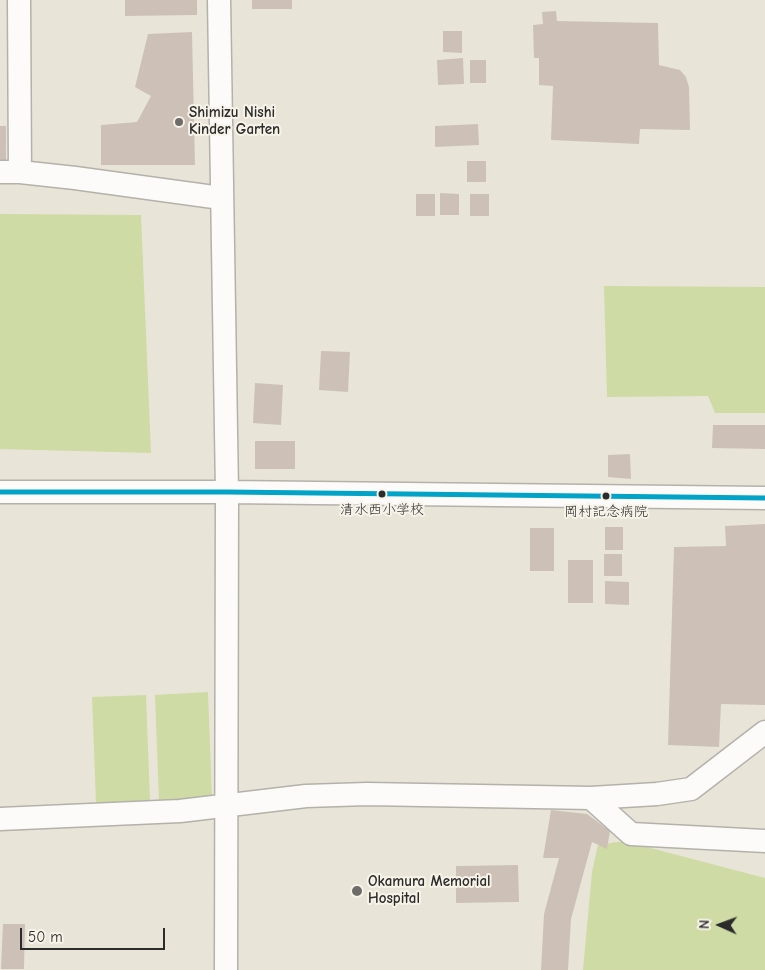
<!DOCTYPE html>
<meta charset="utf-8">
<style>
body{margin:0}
#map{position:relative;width:765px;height:970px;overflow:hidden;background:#e8e5d8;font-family:"Comic Neue",sans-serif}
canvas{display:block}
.north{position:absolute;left:695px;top:900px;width:50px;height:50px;-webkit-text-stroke:4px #f7f3e8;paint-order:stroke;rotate:272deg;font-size:14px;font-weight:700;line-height:20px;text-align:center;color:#2b2b2b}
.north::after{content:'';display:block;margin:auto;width:18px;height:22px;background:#2b2b2b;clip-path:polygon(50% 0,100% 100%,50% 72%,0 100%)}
.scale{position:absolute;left:20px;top:928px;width:145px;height:22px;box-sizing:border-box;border:2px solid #2b2b2b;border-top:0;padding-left:6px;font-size:15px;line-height:18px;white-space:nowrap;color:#2b2b2b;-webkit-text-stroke:4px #f7f3e8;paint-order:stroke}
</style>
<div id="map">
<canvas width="765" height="970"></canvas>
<div class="north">N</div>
<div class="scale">50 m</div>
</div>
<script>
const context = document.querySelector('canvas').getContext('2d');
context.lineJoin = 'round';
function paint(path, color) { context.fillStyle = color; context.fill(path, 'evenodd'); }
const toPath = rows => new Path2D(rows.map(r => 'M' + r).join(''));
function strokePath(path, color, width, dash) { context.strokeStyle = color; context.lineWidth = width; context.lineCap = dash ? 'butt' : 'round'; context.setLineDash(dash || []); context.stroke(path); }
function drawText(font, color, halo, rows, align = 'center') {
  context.font = font + ' "Comic Neue","Klee One",sans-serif'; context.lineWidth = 4; context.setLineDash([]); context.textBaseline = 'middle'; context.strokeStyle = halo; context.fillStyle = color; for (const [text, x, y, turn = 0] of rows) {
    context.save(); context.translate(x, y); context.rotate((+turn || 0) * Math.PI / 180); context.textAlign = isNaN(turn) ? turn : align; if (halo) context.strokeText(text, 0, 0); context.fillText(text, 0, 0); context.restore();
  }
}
const green = toPath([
 [0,214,141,215,151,453,0,449],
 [604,286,765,287,765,413,715,413,708,396,607,397],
 [208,692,212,799,159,801,155,695],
 [146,695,150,801,96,803,92,697],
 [624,841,765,878,765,970,583,970,592,872,598,845]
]);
const building = toPath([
 [125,0,197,0,197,15,125,16],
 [252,0,292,0,292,9,252,9],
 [556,11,557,21,658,23,659,65,680,70,686,77,689,87,690,130,640,129,639,144,551,140,553,86,539,85,539,58,534,58,533,25,543,24,542,12],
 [443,31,462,31,462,53,443,52],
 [192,32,195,165,101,165,101,125,137,122,151,96,135,87,148,34],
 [463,58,464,84,438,85,437,60],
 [470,60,486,60,486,83,470,83],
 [478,124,479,145,435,147,435,126],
 [0,126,6,126,6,161,0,161],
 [467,161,486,161,486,182,467,182],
 [440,193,459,194,459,215,440,215],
 [416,194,435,194,435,216,416,216],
 [470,194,489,194,489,216,470,216],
 [321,351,350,352,348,392,319,390],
 [255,383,283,385,281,425,253,423],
 [713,425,765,425,765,449,712,448],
 [255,441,295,441,295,469,255,469],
 [630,454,631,479,608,477,608,455],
 [765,524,765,705,721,704,719,747,668,745,674,547,726,546,725,526],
 [605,527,623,527,623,550,605,550],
 [530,528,554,528,554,571,530,571],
 [604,554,622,554,622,576,604,576],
 [568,560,593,560,593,603,568,603],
 [605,581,629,582,629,605,605,604],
 [551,810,587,814,610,831,607,849,592,842,571,919,568,970,541,970,544,914,559,858,543,858],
 [518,865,519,902,456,903,456,866],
 [3,924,25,924,24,969,1,969]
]);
const minor = toPath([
 [19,0,20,172],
 [219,0,227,492,226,970],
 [0,172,20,172,75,178,221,198],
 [0,492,227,492,765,498],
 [591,798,631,834,765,841],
 [0,819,180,811,306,796,367,794,591,798,657,794,691,789,765,732]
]);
const bus1 = toPath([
 [0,492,227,492,765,498]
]);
const markers = [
 [179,122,5,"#6d6c68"],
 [382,494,4.5,"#2b2b2b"],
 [606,496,4.5,"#2b2b2b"],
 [357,891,6,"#6d6c68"]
];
const busNames = [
 ["清水西小学校",382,510],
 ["岡村記念病院",606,512]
];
const poiNames = [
 ["Shimizu Nishi",189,113],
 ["Kinder Garten",189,130],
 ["Okamura Memorial",368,882],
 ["Hospital",368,899]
];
paint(green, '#cedba4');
paint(building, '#cdc1b7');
strokePath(minor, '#b3b1a9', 25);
strokePath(minor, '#fcfbf9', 22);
strokePath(bus1, '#02a3c6', 5);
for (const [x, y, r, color] of markers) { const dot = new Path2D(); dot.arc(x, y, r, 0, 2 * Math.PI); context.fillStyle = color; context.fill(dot); strokePath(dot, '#f7f3e8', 2); }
drawText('14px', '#2b2b2b', '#f7f3e8', busNames);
drawText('bold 15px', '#2b2b2b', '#f7f3e8', poiNames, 'left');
</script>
